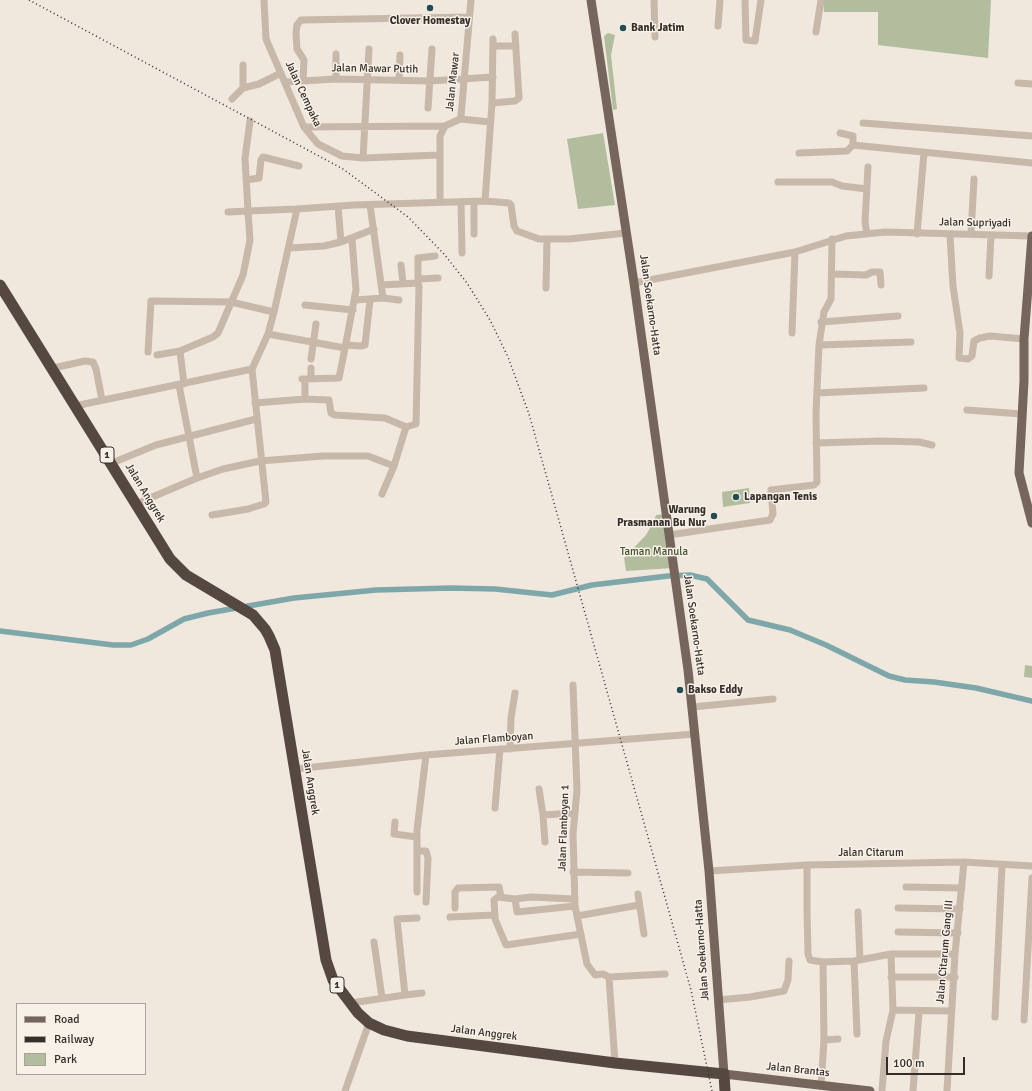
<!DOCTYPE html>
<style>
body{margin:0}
#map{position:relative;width:1032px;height:1091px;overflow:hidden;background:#f0e7dd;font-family:Signika,sans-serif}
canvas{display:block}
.legend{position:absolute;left:16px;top:1003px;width:130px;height:72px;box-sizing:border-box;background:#f8f1e8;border:1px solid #aaa39c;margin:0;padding:5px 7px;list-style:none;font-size:12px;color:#352d29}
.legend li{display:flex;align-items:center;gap:8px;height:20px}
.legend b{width:20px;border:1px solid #aaa39c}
.scale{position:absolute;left:886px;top:1057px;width:79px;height:18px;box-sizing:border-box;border:2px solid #352d29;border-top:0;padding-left:5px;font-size:12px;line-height:14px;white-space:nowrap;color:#352d29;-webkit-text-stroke:3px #f8f1e8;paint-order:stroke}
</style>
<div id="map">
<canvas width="1032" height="1091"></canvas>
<ul class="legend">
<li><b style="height:5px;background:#75655b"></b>Road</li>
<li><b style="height:5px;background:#352d29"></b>Railway</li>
<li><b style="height:11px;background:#b2bd9e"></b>Park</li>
</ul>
<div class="scale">100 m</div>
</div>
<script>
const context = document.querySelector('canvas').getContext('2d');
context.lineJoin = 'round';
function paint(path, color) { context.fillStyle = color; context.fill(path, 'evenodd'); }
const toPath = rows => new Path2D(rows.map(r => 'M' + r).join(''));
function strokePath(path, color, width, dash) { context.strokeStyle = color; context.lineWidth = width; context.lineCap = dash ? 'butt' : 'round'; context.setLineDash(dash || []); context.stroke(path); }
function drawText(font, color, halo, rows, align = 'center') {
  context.font = font + ' Signika,sans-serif'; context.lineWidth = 3; context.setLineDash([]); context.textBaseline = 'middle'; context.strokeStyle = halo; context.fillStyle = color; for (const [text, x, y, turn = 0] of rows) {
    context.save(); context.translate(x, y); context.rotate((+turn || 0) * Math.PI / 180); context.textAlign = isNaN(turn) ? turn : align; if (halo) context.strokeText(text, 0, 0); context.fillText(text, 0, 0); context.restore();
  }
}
const green = toPath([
 [823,0,991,0,988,58,878,45,878,12,824,12],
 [608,33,615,35,611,55,617,109,613,110,604,36],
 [603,133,615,205,578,209,567,139],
 [749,488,750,503,723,507,722,492],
 [666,514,673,568,626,571,624,558,646,535,653,523,656,515],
 [1025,665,1032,666,1032,678,1024,677]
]);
const canal = toPath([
 [0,631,113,645,131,645,148,639,184,619,208,613,294,598,376,590,451,588,495,589,552,595,592,585,668,576,690,575,707,579,748,620,790,630,826,645,889,676,905,680,934,682,976,688,1032,701]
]);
const minor = toPath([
 [264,0,266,39,304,127,318,144,342,156,363,158,439,155],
 [654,0,655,37],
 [745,0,746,40,755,41,761,0],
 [718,26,720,0],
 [816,32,821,0],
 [493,46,516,46],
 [243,65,243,88,259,84,281,73],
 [336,79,336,54],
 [303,80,304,60,297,49,296,33,297,25,301,20,469,17],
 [399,80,400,55],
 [285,82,336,79,430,81,493,77],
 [1018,83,1032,84],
 [232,99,243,88],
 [492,103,515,101,519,98,515,34],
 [428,108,432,49],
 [460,119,490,122],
 [863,123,1032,136],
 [304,127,445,126],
 [840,133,853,136,853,145,1032,163],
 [799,153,847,151,853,145],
 [363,158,369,49],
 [246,180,259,178,261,160,263,157,299,166],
 [778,182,832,182,842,186,867,189],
 [485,201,509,203,511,205,514,226,517,231,539,239,569,239,626,233],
 [440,202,440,136,445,126,460,119,461,116,471,0],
 [461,202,462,253],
 [474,202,474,234],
 [338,206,341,242],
 [228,212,248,211,245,158,250,121],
 [867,234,865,222,868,167],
 [917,234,924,153],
 [971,234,974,179],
 [950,235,953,286,960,333,959,358,968,359,972,356,974,341,980,338,990,336,1024,339],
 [289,248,324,246,341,242,374,229],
 [401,265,403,283],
 [833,274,866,275,872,272,880,272,881,285],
 [989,276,991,235],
 [419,279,438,278],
 [418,283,418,258,435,256],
 [634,283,795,252,846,236,885,232,1032,236],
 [381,285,418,283,419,287,416,424,406,427,394,466,382,494],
 [546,288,547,240],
 [383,298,399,300],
 [355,300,383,298,370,205],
 [305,305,353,310],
 [821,322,898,316],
 [792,333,795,252],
 [268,334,345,348,356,290,352,239],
 [346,345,361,346,365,345,370,300],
 [819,345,911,342],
 [148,352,151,301,231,302,274,312],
 [157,355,180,351],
 [311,359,316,324],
 [53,368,85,361,93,362,96,369,102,400],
 [311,378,311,368],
 [302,379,339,378,345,348],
 [184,384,180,351,213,337,218,333,243,275,250,240,248,211,297,209],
 [179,385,197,478],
 [817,393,924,388],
 [305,399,305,379],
 [255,403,305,399,329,400,331,413,335,415,385,418,406,427],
 [75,406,252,369],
 [967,410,1022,414],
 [816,443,882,441,919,442,932,445],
 [112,463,156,445,256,419],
 [136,504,197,478,223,469,260,461,323,456,368,456,394,466],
 [212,515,248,509,264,504,266,502,252,369,268,334,274,312,297,209,354,205,485,201,492,103,493,39],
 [669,535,770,520,773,514,771,490,814,485,817,482,816,413,819,345,824,312,831,299,832,239],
 [573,685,577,790,573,834,575,906,587,964,595,975,603,974,609,977,615,1063],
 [693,707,773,699],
 [510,749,511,718,515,693],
 [295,769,426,755,695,734],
 [539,789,543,815,575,813],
 [495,808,500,749],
 [543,815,545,842],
 [395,822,394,834,417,837],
 [417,851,426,851,428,858,426,902],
 [807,865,807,911,808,954,810,960,823,962,854,961,891,954,893,1010,951,1011],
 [709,871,807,865,964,862,1032,866],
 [573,872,628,873],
 [906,887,962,888],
 [417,892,417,830,426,755],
 [638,894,644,934],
 [515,899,517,912,575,906],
 [574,899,531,897,515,899,498,897,494,900,495,919,506,945,581,934],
 [455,908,455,892,458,888,499,887,501,897],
 [898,908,960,909],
 [858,912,860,960],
 [577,916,639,905],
 [450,917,495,915],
 [898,932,958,933],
 [374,942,382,998],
 [891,954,955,954],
 [854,961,857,1034],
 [609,977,665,974],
 [891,977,955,977],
 [405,995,422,993],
 [718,1000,750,997,784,991,788,980,789,961],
 [351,1003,405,995,397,919,417,918],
 [995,1017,1002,865],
 [1024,1020,1032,878],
 [824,1040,838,1039],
 [821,1085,824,1040,823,962],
 [345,1091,369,1023],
 [882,1091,886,1041,893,1010],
 [913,1091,919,1012],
 [947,1091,955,954,964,862]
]);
const major = toPath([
 [591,0,634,283,688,670,709,871,724,1074,870,1091],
 [1032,236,1024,339,1024,381,1019,473,1032,523]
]);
const highway = toPath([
 [0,285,170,559,186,575,253,615,265,629,269,636,275,650,326,960,333,980,358,1013,369,1023,384,1030,407,1036,615,1063,724,1074,725,1091]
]);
const rail = toPath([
 [29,0,343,169,408,217,444,254,467,283,490,320,508,357,529,414,691,990,712,1091]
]);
const markers = [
 [430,8,4,"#224d52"],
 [623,28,4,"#224d52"],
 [736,497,4,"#224d52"],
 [714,516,4,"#224d52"],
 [680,690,4,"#224d52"]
];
const shields = [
 [107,455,14],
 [337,985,14]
];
const shieldNames = [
 ["1",107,455],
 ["1",337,985]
];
const poiNames = [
 ["Clover Homestay",430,21,"center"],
 ["Bank Jatim",631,28],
 ["Lapangan Tenis",744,497],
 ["Warung",706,510,"right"],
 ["Prasmanan Bu Nur",706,523,"right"],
 ["Bakso Eddy",688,690]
];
const streetNames = [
 ["Jalan Mawar Putih",375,69,1],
 ["Jalan Mawar",453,82,-84],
 ["Jalan Cempaka",303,94,65],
 ["Jalan Supriyadi",975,223,1],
 ["Jalan Soekarno-Hatta",650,305,82],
 ["Jalan Anggrek",145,493,59],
 ["Jalan Soekarno-Hatta",694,625,82],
 ["Jalan Flamboyan",494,739,-4],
 ["Jalan Anggrek",310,782,81],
 ["Jalan Flamboyan 1",564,828,-88],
 ["Jalan Citarum",871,853],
 ["Jalan Soekarno-Hatta",702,950,-94],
 ["Jalan Citarum Gang III",945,952,-85],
 ["Jalan Anggrek",484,1033,7],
 ["Jalan Brantas",798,1070,6]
];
const parkNames = [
 ["Taman Manula",654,552]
];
paint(green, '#b2bd9e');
strokePath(canal, '#7ea7aa', 5.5);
strokePath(minor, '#c7b8aa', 7);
strokePath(major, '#75655b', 9);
strokePath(highway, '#554840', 11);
strokePath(rail, '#352d29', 1.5, [1, 3]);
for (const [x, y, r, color] of markers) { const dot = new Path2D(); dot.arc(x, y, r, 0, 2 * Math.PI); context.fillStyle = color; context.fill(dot); strokePath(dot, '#f8f1e8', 1.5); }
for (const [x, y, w] of shields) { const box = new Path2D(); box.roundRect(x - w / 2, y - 8, w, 16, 3); context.fillStyle = '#f8f1e8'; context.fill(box); strokePath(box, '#352d29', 1); }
drawText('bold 10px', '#352d29', null, shieldNames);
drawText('bold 11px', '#352d29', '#f8f1e8', poiNames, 'left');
drawText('11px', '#352d29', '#f8f1e8', streetNames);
drawText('11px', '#43512f', '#f8f1e8', parkNames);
</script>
